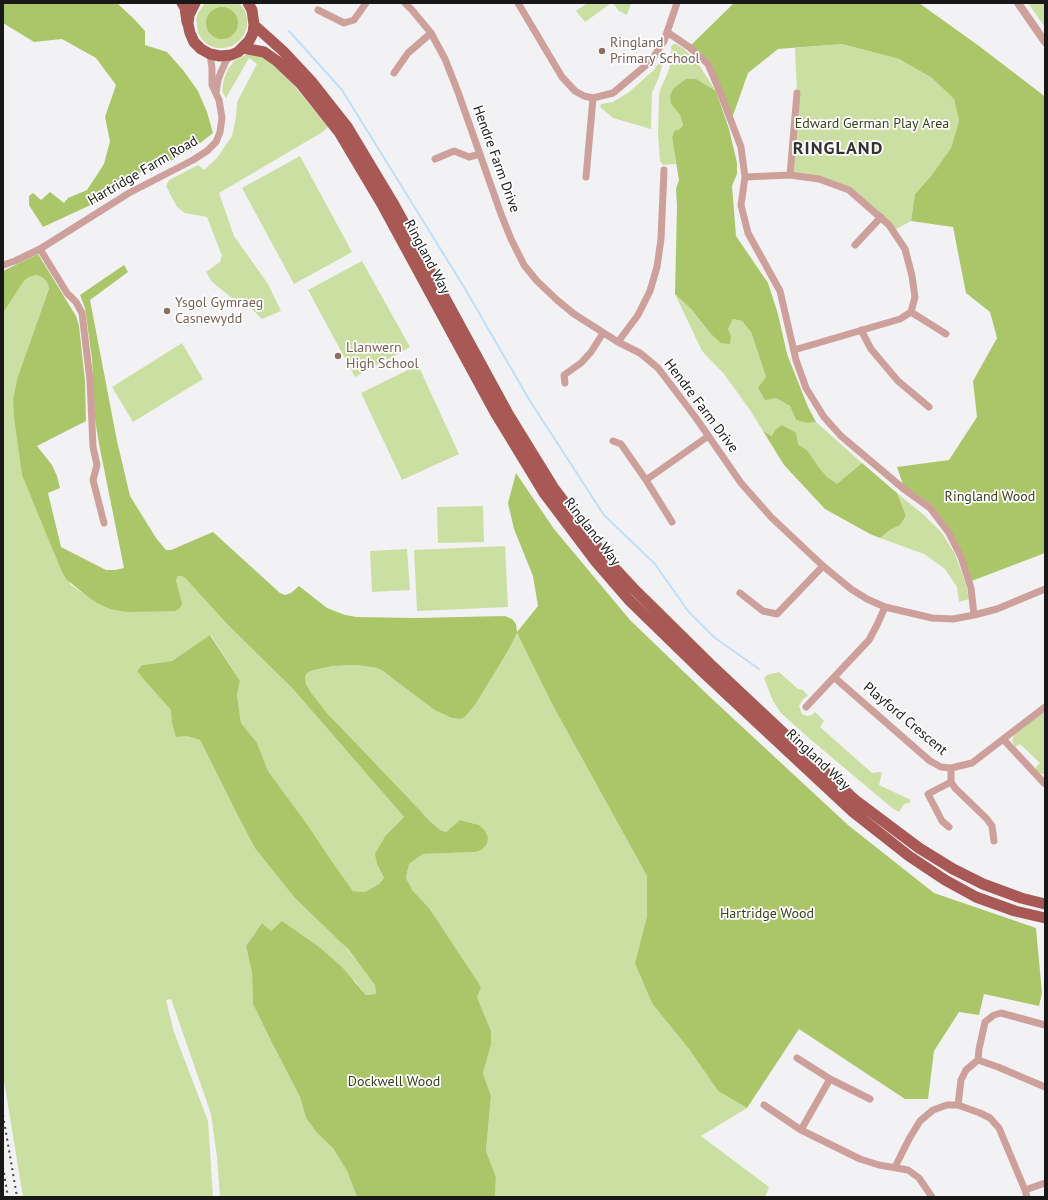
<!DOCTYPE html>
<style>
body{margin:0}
#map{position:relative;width:1048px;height:1200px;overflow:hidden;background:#f2f2f4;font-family:"PT Sans",sans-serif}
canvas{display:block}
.frame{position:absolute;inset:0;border:4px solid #181819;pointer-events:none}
</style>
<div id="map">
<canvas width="1048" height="1200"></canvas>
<div class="frame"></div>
</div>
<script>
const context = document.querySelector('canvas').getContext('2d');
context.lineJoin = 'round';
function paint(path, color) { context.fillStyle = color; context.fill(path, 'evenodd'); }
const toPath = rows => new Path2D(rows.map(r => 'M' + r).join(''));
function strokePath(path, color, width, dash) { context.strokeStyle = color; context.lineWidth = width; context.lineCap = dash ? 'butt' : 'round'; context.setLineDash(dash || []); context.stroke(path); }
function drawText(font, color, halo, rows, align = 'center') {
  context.font = font + ' "PT Sans",sans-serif'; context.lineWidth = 3.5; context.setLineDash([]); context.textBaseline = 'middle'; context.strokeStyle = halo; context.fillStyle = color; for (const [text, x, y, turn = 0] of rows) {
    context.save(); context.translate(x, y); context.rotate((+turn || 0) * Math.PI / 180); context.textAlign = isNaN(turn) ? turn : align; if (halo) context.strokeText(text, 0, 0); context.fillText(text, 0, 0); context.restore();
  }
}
const green = toPath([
 [205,3,238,3,240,4,245,11,247,19,247,27,244,35,239,41,232,46,224,48,216,48,208,45,202,39,198,33,196,19,198,13],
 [587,3,609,3,610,4,585,22,576,11],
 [613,3,631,3,627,15,619,11],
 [1028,3,1045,3,1045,27,1035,13],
 [673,44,676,44,684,49,697,62,716,91,707,86,671,104,680,115,683,125,680,129,674,131,672,138,676,164,663,165,660,161,658,135,659,97,660,90,668,72,672,60,671,46],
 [842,44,899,59,932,78,954,99,959,121,951,148,931,176,915,194,911,221,893,231,849,190,790,175,797,93,795,48],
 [250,53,264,58,275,65,296,88,328,127,321,133,219,193,234,236,268,284,281,311,262,319,252,309,236,301,212,282,206,272,220,262,222,256,207,217,185,213,177,207,166,186,169,180,198,165,204,170,217,158,232,136,236,117,237,102,257,64,249,58,226,98,222,91,224,79,228,69,235,60],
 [665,54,659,77,652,93,651,129,613,118,600,107,601,104,613,102,629,92,654,70],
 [300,156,352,252,294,284,242,188],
 [362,261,410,347,355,377,308,290],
 [37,275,43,278,48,282,49,288,17,379,13,399,22,475,71,585,97,603,127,612,182,603,176,580,178,576,182,576,186,579,227,624,293,689,404,817,386,835,377,864,384,878,379,884,365,892,353,891,331,860,307,824,268,771,257,744,241,723,237,695,240,681,211,635,172,661,142,665,137,670,146,682,172,710,172,723,186,736,200,740,232,804,375,984,376,994,366,995,355,981,271,931,262,923,246,946,252,973,253,1004,272,1043,300,1097,306,1118,317,1133,333,1147,347,1171,357,1197,220,1197,217,1157,211,1114,171,999,166,1000,174,1032,208,1121,213,1197,23,1197,3,1075,3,313,24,281,29,277],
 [675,294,691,309,711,334,731,336,728,329,733,319,742,321,751,332,766,377,776,398,790,406,796,420,807,423,816,422,862,463,837,485,827,477,818,466,808,451,798,444,772,436,763,431,750,410,724,374,702,351],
 [182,343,203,379,133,422,112,387],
 [418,365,459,454,402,480,361,393],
 [897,493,925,516,942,533,955,554,966,584,969,599,959,602,957,587,945,569,924,554,880,538,890,530,900,525,906,516],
 [483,506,484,542,438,543,437,507],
 [505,546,508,607,417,611,414,550],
 [407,549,410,590,372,592,370,551],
 [517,633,552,704,647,876,647,916,635,963,689,1049,718,1091,747,1108,701,1136,769,1187,765,1197,495,1197,496,1177,486,1151,491,1096,483,1073,491,1045,491,1031,477,997,429,908,413,891,406,878,409,864,423,854,475,852,479,825,460,820,446,832,440,830,408,799,327,713,310,693,306,684,305,677,307,673,314,670,333,666,357,665,377,668,452,718,459,719,464,718,475,705,508,651],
 [779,672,798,689,803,690,808,696,803,699,799,706,802,714,807,716,812,715,815,712,824,721,820,727,872,773,879,772,882,773,879,785,911,800,909,803,904,804,899,812,892,808,810,739,781,713,773,701,764,678,767,675],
 [1045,711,1045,774,1041,774,1036,770,1036,767,1040,763,1020,744,1015,747,1012,740,1015,733]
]);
const forest = toPath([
 [3,3,117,3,134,19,145,31,145,45,167,52,183,70,198,91,207,112,213,133,199,144,175,159,136,174,113,192,95,203,43,227,29,205,29,196,33,193,41,200,50,192,64,203,68,198,87,190,104,164,110,141,105,117,116,85,96,58,62,39,34,42,3,23],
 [734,3,919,3,979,46,1043,95,1045,98,1045,553,969,582,961,557,930,508,905,490,897,467,949,460,977,417,973,381,997,338,990,312,966,293,953,227,911,221,915,194,931,176,951,148,959,121,954,99,932,78,899,59,842,44,778,49,748,73,731,121,708,64,689,47],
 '206 23a16 16 0 1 1 32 0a16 16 0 1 1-32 0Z',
 [686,79,696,79,716,91,729,129,737,163,737,174,732,186,736,236,768,283,778,314,787,354,808,407,816,422,807,423,796,420,790,406,776,398,765,400,758,388,766,377,751,332,742,321,733,319,728,329,731,336,730,344,721,343,711,334,691,309,675,294,677,206,676,189,679,180,672,138,674,131,680,129,683,125,680,115,671,104,670,95,674,88],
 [38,254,76,316,79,326,85,381,86,421,37,446,52,465,57,476,60,488,48,493,61,547,106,570,115,570,124,568,99,444,95,419,92,359,85,308,80,295,124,265,128,272,90,300,117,441,130,496,156,538,166,550,171,550,213,532,280,593,285,595,291,593,299,586,327,608,345,615,357,617,415,618,505,616,512,619,516,624,517,632,538,606,533,576,514,529,508,503,516,473,554,529,630,620,710,697,848,825,934,893,1036,928,1042,993,1039,1006,984,994,979,1015,959,1012,934,1051,928,1099,905,1099,799,1029,747,1108,718,1091,689,1049,652,1003,635,963,647,916,647,876,552,704,517,633,508,651,475,705,464,718,459,719,452,718,435,710,384,672,377,668,357,665,333,666,314,670,307,673,305,677,306,684,311,693,327,713,430,821,440,830,446,832,460,820,479,825,485,831,488,838,487,844,481,850,475,852,423,854,409,864,406,878,413,891,429,908,481,987,477,997,491,1031,491,1045,483,1073,491,1096,486,1151,496,1177,495,1197,357,1197,347,1171,333,1148,317,1133,306,1118,300,1097,272,1043,253,1004,252,973,246,946,262,923,271,931,282,921,319,947,341,966,366,995,376,994,375,985,348,949,295,898,255,848,232,804,200,740,186,736,176,737,172,723,171,710,146,682,137,671,142,665,172,661,210,635,240,681,237,695,241,723,257,743,268,771,307,824,331,860,353,891,365,892,379,884,384,878,377,864,375,854,386,835,404,817,293,689,227,624,186,579,182,576,178,576,176,580,182,603,180,608,175,611,127,612,110,609,97,603,88,597,66,579,62,572,22,475,14,417,13,399,17,379,47,294,49,288,47,282,43,278,37,275,29,277,24,281,3,313,3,271],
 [782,425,796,433,798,444,808,451,818,466,827,477,837,484,862,463,897,493,906,516,900,525,890,530,880,538,870,534,825,509,784,465,763,431,772,436,775,430]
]);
const stream = toPath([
 [289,31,342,90,464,287,530,401,604,515,655,564,688,611,715,638,759,669]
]);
const minor = toPath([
 [405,3,412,10,431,33,445,59,458,92,501,214,511,239,524,265,537,281,557,300,574,314,618,342,640,353,658,368,696,418,741,483,771,517,823,566,851,589,867,599,885,607,932,618,953,619,974,615,997,609,1045,589],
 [518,3,562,77,575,91,584,96,593,98,613,93,651,61,664,41,677,3],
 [318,10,344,23,354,20,366,3],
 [667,32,689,47,708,64,720,92,741,147,745,177,741,205,748,233,780,291,796,360,806,388,824,417,841,436,905,490,930,508,949,533,961,557,971,588,974,615],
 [394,73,408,53,431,33],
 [216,93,218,80,221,72,226,61,231,55],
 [435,159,454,151,469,157,480,154],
 [790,175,797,93],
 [586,177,593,98],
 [745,177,790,175,819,179,849,190,889,225,905,249,912,276,915,297,911,312,900,319,794,350],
 [855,245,881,217],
 [40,249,67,293,76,302,82,313,90,380,93,447,97,465,93,480,104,523],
 [3,265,15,261,40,249,129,193,193,160,207,151,216,142,220,132,222,118,219,100,212,85,212,68,210,54],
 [911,312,946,334],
 [861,330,871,349,898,381,929,407],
 [618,342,638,315,650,291,657,267,661,239,664,170],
 [565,383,564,375,581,363,591,352,603,333],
 [613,441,621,444,646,480,672,522],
 [646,480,707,437],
 [740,593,763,611,777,614,823,566],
 [835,678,930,761,941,767,951,768,972,763,1045,707],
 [806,707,869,640,877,625,885,607],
 [1003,739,1044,783,1045,781],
 [951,768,951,782,955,788,987,819,992,826,994,841],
 [949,827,942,821,928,794,951,782],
 [797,1058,830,1079,870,1099],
 [978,1060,979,1049,985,1022,994,1015,1001,1013,1045,1025],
 [764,1105,801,1130,860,1159,879,1165,908,1170,919,1178,932,1197],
 [958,1105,961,1080,966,1070,978,1060,998,1067,1045,1087],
 [801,1130,830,1079],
 [895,1167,909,1139,920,1121,933,1110,947,1105,958,1105,980,1113,990,1118,999,1128,1025,1190,1027,1197],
 [1025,1190,1045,1183]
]);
const tertiary = toPath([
 [1018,3,1045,42]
]);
const primary = toPath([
 [182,3,185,8,187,22],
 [195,3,189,15,188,24,190,33,194,42,201,49,210,54,220,56,231,55,238,52,249,41,253,33,254,25,252,10,248,3],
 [254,25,283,51,311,81,348,128,393,203,507,412,526,443,553,487,609,562,635,590,710,664,855,800,919,848,953,869,983,884,1021,898,1045,904],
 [243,48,264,52,277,61,301,84,339,132,383,206,496,414,544,493,596,562,629,600,703,672,853,812,909,856,945,880,976,897,1015,911,1045,918]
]);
const rail = toPath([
 [3,1115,17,1197],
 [3,1167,8,1197]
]);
const markers = [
 [602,51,4,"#8d6e63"],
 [167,311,4,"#8d6e63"],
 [338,356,4,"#8d6e63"]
];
const educationNames = [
 ["Ringland",610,43],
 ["Primary School",610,59],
 ["Ysgol Gymraeg",175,303],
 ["Casnewydd",175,319],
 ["Llanwern",346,348],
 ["High School",346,364]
];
const parkNames = [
 ["Edward German Play Area",872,124],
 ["Ringland Wood",990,497],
 ["Hartridge Wood",767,914],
 ["Dockwell Wood",394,1082]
];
const streetNames = [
 ["Hendre Farm Drive",496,159,70],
 ["Hartridge Farm Road",143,171,-30],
 ["Ringland Way",427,257,62],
 ["Hendre Farm Drive",701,406,53],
 ["Ringland Way",592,532,52],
 ["Playford Crescent",905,719,40],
 ["Ringland Way",818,760,43]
];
const districtNames = [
 ["RINGLAND",838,149]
];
paint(green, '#ccdfa2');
paint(forest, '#abc669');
strokePath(stream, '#bfdef9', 2);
strokePath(minor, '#cea09c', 7);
strokePath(tertiary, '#cea09c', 8);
strokePath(primary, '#a85955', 11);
strokePath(rail, '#444445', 2, [2, 4]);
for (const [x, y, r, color] of markers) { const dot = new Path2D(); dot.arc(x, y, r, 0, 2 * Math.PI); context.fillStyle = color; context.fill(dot); strokePath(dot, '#fff', 1.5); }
drawText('14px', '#785e54', '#fff', educationNames, 'left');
drawText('14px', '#37421b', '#fff', parkNames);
drawText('14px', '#181819', '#fff', streetNames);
context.letterSpacing = '1px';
drawText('bold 18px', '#323233', '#fff', districtNames);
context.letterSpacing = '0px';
</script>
